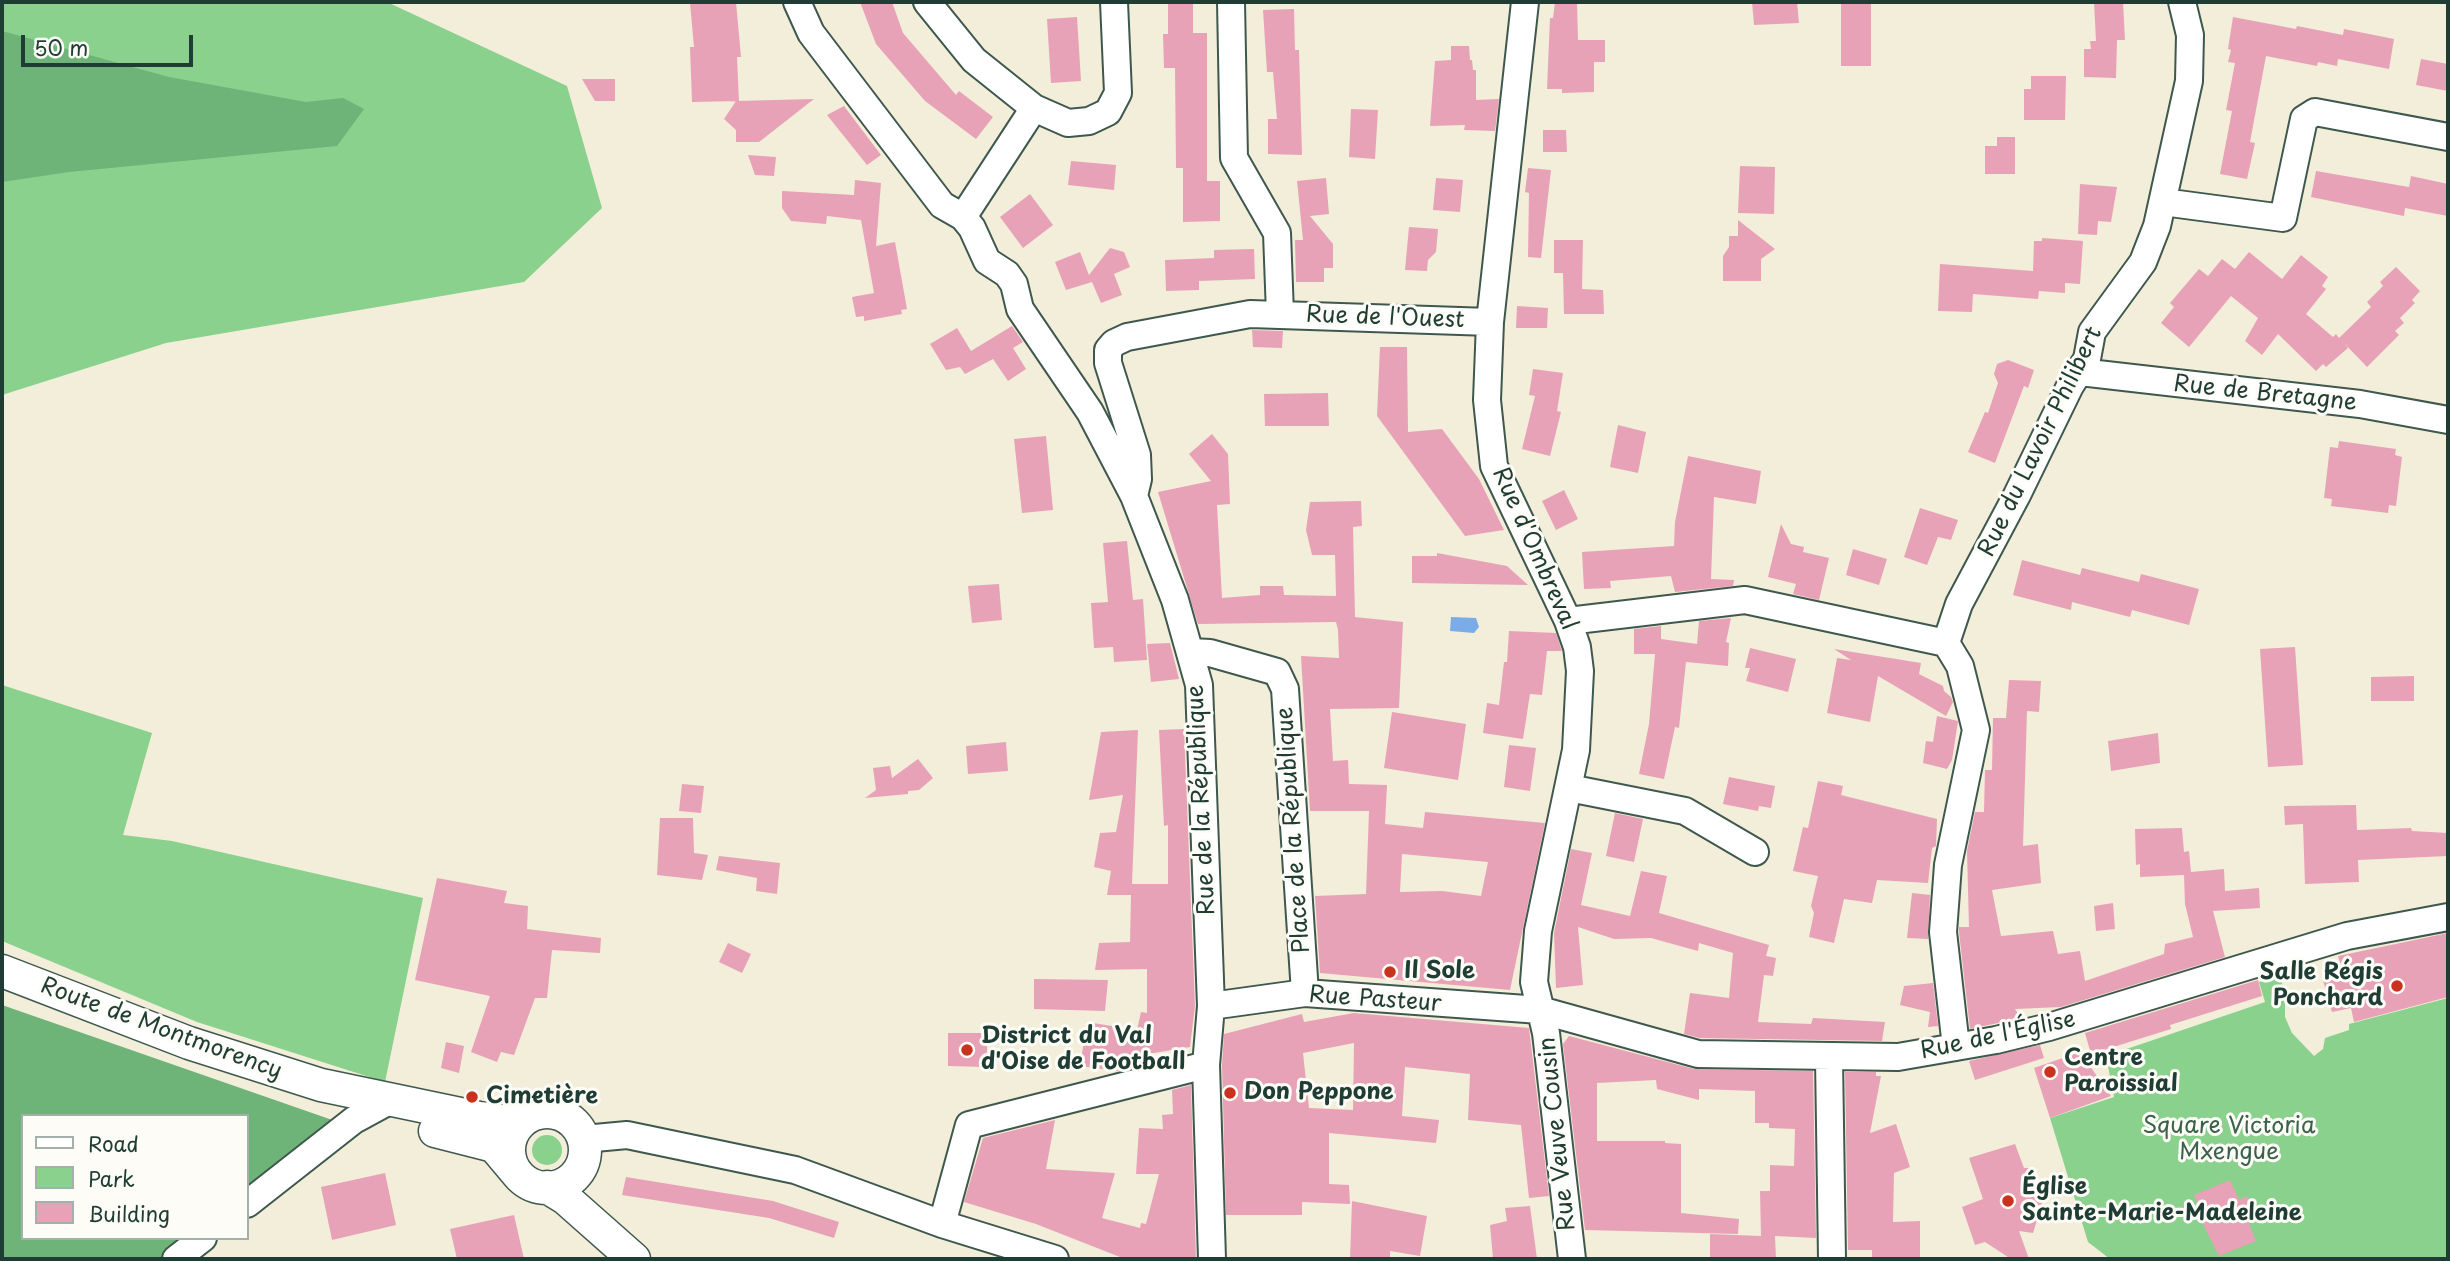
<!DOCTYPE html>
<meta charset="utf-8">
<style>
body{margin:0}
#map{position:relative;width:2450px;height:1261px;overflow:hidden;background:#f2eed9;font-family:"Playpen Sans",sans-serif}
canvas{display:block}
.frame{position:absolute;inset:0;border:4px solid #1f3d34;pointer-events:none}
.legend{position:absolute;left:21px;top:1114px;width:228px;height:126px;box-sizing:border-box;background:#fdfcf7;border:2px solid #a4b0a9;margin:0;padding:9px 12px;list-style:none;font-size:21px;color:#1f3d34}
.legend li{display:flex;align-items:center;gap:14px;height:35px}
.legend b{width:35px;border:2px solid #a4b0a9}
.scale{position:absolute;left:21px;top:35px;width:172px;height:32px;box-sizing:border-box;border:4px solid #1f3d34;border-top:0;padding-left:9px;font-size:21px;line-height:24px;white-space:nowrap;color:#1f3d34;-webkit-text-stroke:5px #fdfcf7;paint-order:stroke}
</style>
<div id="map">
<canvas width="2450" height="1261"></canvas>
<div class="frame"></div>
<ul class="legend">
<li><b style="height:9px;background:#fff"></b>Road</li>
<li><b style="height:19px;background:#89d18c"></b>Park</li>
<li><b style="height:19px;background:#e8a2b7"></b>Building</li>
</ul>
<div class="scale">50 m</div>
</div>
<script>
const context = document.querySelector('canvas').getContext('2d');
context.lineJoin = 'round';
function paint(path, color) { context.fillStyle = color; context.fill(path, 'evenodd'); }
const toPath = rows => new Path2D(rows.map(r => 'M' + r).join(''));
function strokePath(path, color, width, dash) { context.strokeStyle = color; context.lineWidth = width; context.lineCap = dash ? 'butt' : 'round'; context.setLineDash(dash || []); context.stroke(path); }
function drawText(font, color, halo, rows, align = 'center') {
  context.font = font + ' "Playpen Sans",sans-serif'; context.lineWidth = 6; context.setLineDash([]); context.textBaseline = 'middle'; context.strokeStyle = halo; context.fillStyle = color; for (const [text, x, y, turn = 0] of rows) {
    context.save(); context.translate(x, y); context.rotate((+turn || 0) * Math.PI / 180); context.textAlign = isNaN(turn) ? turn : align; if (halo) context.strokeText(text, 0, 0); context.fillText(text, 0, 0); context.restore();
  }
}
const green = toPath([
 [2,2,387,2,567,86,602,208,524,282,166,343,2,395],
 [2,685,152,733,123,835,172,841,423,898,385,1082,197,1022,2,941],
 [2280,975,2285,994,2285,1017,2292,1033,2314,1056,2323,1049,2325,1038,2349,1030,2349,1024,2448,998,2448,1259,2110,1259,2088,1242,2050,1118,2114,1097,2106,1056,2265,1002,2259,982],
 '532 1150a15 15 0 1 1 30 0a15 15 0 1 1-30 0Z'
]);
const forest = toPath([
 [2,31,169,77,306,102,343,98,364,109,337,146,69,172,2,182],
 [2,1005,338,1122,247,1195,247,1116,23,1116,23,1238,192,1238,166,1259,2,1259]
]);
const water = toPath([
 [1451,617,1476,618,1479,627,1474,633,1450,631]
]);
const building = toPath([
 [736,2,741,57,737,57,739,101,692,102,690,47,694,47,690,3],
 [860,2,892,2,903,33,956,95,959,91,993,117,976,139,925,101,876,44],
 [1168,2,1193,2,1193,33,1207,33,1207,181,1220,181,1220,221,1183,222,1183,168,1176,168,1175,68,1164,68,1163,34,1168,34],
 [1555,2,1577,2,1578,40,1605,40,1605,62,1594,62,1594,92,1562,93,1562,89,1547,89,1550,18,1553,18],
 [1752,2,1797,2,1799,23,1754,25],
 [1841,2,1871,2,1871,66,1841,66],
 [2094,2,2123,2,2125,40,2117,40,2116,78,2084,77,2084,49,2091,49,2090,41,2096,41],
 [1294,9,1295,50,1299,50,1302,155,1268,154,1268,119,1277,119,1273,72,1267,72,1263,10],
 [1077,17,1081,81,1051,83,1047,19],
 [2233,17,2296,29,2297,26,2343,35,2344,29,2394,39,2389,69,2338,59,2337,66,2318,62,2317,66,2266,56,2250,142,2255,143,2247,179,2220,174,2232,111,2226,110,2235,63,2228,62,2231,50,2228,49],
 [1451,46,1469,46,1470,60,1472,60,1473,70,1476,70,1476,100,1499,99,1495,131,1464,130,1465,125,1430,126,1435,61,1451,60],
 [2421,59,2448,64,2448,91,2416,85],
 [2031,76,2066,76,2065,120,2024,120,2024,89,2031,89],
 [582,79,615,79,615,101,595,101],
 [814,99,759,142,736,142,736,130,724,119,736,101],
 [844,106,881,155,867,165,827,115],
 [1351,109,1378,110,1375,159,1349,157],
 [1543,130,1566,130,1567,152,1543,152],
 [1997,137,2015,137,2015,174,1985,174,1985,146,1997,146],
 [748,155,776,157,774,176,755,175],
 [1071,161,1116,165,1114,190,1068,185],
 [1740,166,1775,167,1774,214,1738,213],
 [1528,168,1551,170,1541,258,1528,257,1529,193,1525,192],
 [2316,171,2409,187,2411,176,2448,184,2448,216,2405,208,2404,216,2311,197],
 [1326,178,1329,214,1310,216,1333,244,1333,268,1324,268,1324,282,1296,282,1295,240,1303,240,1297,181],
 [1436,178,1463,180,1460,212,1433,210],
 [855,180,881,183,876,246,895,242,907,309,901,310,902,314,864,321,864,316,856,317,852,297,874,293,861,220,827,216,826,224,791,221,782,208,782,191,854,195],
 [2080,184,2117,187,2111,222,2098,221,2097,235,2078,234],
 [1030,194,1053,225,1023,248,1000,217],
 [1738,220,1775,249,1761,259,1761,281,1723,281,1723,256,1729,247,1729,236,1738,236],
 [1409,227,1438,229,1436,252,1428,260,1427,271,1405,270],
 [2042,238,2083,241,2080,284,2065,283,2065,293,2039,291,2038,299,1973,294,1972,312,1938,311,1940,264,2033,271,2034,241,2042,241],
 [1554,240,1583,240,1582,289,1603,290,1604,314,1564,314,1563,273,1554,273],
 [1110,248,1124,252,1130,267,1114,274,1122,295,1101,303,1092,282,1066,290,1055,262,1080,252,1089,275],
 [1254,249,1255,279,1199,281,1199,290,1166,291,1165,260,1214,258,1214,250],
 [2249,252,2282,279,2301,255,2328,277,2322,286,2326,289,2306,314,2333,337,2336,334,2339,338,2371,307,2367,302,2383,286,2380,282,2396,267,2420,291,2412,300,2415,303,2400,318,2404,323,2395,331,2399,335,2367,367,2344,343,2348,348,2326,367,2323,364,2316,371,2278,334,2262,355,2245,341,2258,318,2231,296,2189,347,2161,323,2174,307,2170,303,2199,269,2208,276,2222,259,2235,269],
 [1517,306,1548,308,1547,328,1516,328],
 [1012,326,1023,342,1013,348,1026,369,1008,381,993,359,965,374,960,367,946,370,930,344,957,328,971,351],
 [1252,330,1283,331,1282,348,1253,347],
 [1380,347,1407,347,1408,432,1442,429,1479,479,1504,530,1465,536,1377,416],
 [2008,360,2034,370,2028,388,2024,386,1995,463,1968,452,1985,412,1988,413,1998,383,1994,374,1997,364],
 [1533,369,1563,373,1557,411,1561,412,1550,456,1522,449,1535,396,1529,395],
 [1328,393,1329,426,1265,426,1264,394],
 [1618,425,1646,432,1638,473,1610,467],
 [1212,434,1228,454,1230,504,1217,505,1222,598,1260,595,1260,586,1283,586,1284,595,1336,596,1335,555,1312,555,1306,530,1310,502,1361,501,1362,526,1353,527,1355,617,1403,622,1399,708,1330,709,1333,761,1348,760,1349,784,1387,785,1385,824,1423,828,1425,812,1545,823,1510,990,1320,973,1315,896,1366,894,1369,811,1310,811,1301,656,1339,658,1338,630,1336,622,1198,624,1158,492,1211,481,1189,454],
 [1402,854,1488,862,1481,896,1442,891,1400,892],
 [1046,436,1053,510,1022,513,1014,439],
 [2339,441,2396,449,2395,455,2402,457,2396,506,2389,505,2388,513,2331,506,2332,499,2324,498,2330,447,2338,448],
 [1688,456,1761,471,1756,504,1714,497,1711,579,1734,580,1733,586,1675,592,1671,576,1610,581,1611,588,1584,589,1582,552,1674,546,1675,522],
 [1564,490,1578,519,1556,530,1542,501],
 [1920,508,1958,520,1951,540,1938,537,1927,565,1904,557],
 [1781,524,1791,544,1804,547,1803,552,1829,558,1819,600,1793,594,1796,584,1768,577],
 [1127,541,1133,600,1143,599,1147,660,1114,662,1113,647,1094,648,1091,603,1108,602,1103,543],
 [1853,549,1887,559,1879,585,1846,575],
 [1437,553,1507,566,1528,585,1412,583,1412,556,1437,556],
 [2022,560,2080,575,2082,568,2139,582,2141,574,2199,589,2189,625,2132,610,2130,617,2072,602,2071,610,2013,595],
 [999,584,1002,620,972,623,968,586],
 [1731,618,1726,642,1729,643,1728,666,1686,662,1679,728,1675,727,1664,779,1639,774,1649,724,1655,654,1634,654,1634,629,1661,626,1661,639,1697,644,1699,621],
 [1509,631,1556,633,1562,651,1547,651,1542,695,1530,694,1523,739,1483,733,1487,703,1499,705,1504,662,1507,662],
 [1170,643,1179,679,1151,682,1147,644],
 [2295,647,2303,765,2268,767,2260,649],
 [1750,648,1796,659,1788,692,1746,681,1750,668,1745,668],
 [1834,649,1921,663,1919,674,1943,686,1944,691,1951,697,1953,702,1946,716,1878,676,1870,722,1827,713,1837,658,1851,660],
 [2414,676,2414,701,2371,701,2371,677],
 [2009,680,2041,681,2039,712,2027,711,2023,846,2038,844,2041,883,1992,890,2001,936,2053,931,2058,954,2080,951,2085,981,2164,954,2165,944,2193,937,2185,904,2184,875,2140,877,2140,864,2136,865,2135,829,2182,828,2184,852,2189,851,2191,872,2224,869,2225,891,2259,888,2260,908,2213,911,2225,957,2061,1007,2015,1009,2021,1018,1970,1029,1959,932,1959,927,1969,927,1967,851,1975,812,1984,812,1985,770,1992,770,1993,718,2006,718],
 [1392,712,1466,724,1458,780,1384,768],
 [1937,716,1958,721,1952,760,1947,769,1923,763,1926,741,1933,742],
 [1184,729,1195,1006,1190,1047,1148,1054,1146,1064,1117,1071,1080,1066,1087,1022,1137,1030,1141,1012,1147,1013,1147,969,1095,970,1099,943,1130,942,1131,895,1107,895,1111,871,1094,867,1100,833,1116,832,1123,795,1089,800,1101,732,1138,730,1132,884,1168,884,1168,825,1164,826,1159,730],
 [2158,733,2160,763,2111,771,2108,741],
 [1006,742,1008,771,968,774,966,746],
 [1509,745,1536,748,1530,791,1504,787],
 [918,759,933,778,919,790,908,791,908,794,865,798,876,790,873,768,890,766,892,778],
 [1729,777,1775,786,1771,808,1759,806,1758,811,1723,804],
 [1818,781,1843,786,1841,795,1937,819,1936,846,1932,848,1928,883,1877,880,1872,903,1844,899,1834,943,1809,937,1814,913,1811,906,1818,876,1793,871,1803,827,1808,828],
 [682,784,704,786,701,813,679,811],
 [2356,805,2357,830,2411,828,2412,831,2448,833,2448,856,2358,860,2359,882,2305,884,2303,824,2285,825,2284,806],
 [1615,813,1643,819,1634,862,1606,856],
 [660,818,693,818,694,853,708,855,702,880,657,875],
 [1571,849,1592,853,1581,905,1630,916,1641,871,1667,876,1659,913,1769,945,1766,956,1776,958,1773,976,1764,975,1758,1022,1811,1024,1813,1018,1885,1022,1882,1041,1700,1038,1684,1034,1690,993,1729,998,1733,953,1699,943,1698,951,1651,938,1614,939,1578,927,1583,985,1556,988,1554,933],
 [719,856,780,863,777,894,756,891,757,878,716,870],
 [437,878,507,891,504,903,528,906,527,929,601,938,600,953,552,950,547,998,535,998,514,1055,501,1052,497,1062,471,1052,490,996,415,980],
 [1912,893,1930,895,1928,939,1907,938],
 [2113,903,2115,929,2096,931,2094,906],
 [2448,933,2448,997,2354,1022,2351,1008,2332,1012,2323,980,2331,978,2330,973,2342,970,2338,956],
 [728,943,751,954,742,973,719,962],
 [1034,979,1108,980,1105,1011,1034,1009],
 [2258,980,2262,996,2170,1025,2171,1029,2091,1054,2085,1033],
 [1933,983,1938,1026,1928,1027,1930,1012,1900,1005,1904,986],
 [1354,1013,1529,1028,1549,1196,1529,1198,1521,1125,1468,1120,1470,1074,1405,1067,1402,1116,1439,1120,1436,1143,1329,1133,1329,1184,1349,1185,1350,1204,1302,1202,1302,1215,1226,1215,1222,1065,1224,1034,1302,1014,1304,1022],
 [1354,1043,1353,1110,1309,1108,1303,1053],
 [948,1033,987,1033,987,1067,948,1066],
 [1569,1036,1694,1069,1813,1071,1816,1238,1775,1236,1776,1259,1710,1258,1710,1234,1761,1236,1760,1191,1770,1191,1770,1165,1794,1166,1795,1129,1769,1128,1769,1123,1755,1123,1755,1091,1699,1089,1699,1100,1657,1089,1656,1080,1597,1083,1597,1141,1665,1141,1665,1143,1681,1144,1681,1213,1739,1219,1738,1234,1585,1230,1563,1044],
 [446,1042,464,1046,459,1073,441,1068],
 [2040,1045,2044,1058,1975,1080,1969,1061],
 [2080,1052,2111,1096,2050,1118,2034,1068],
 [1845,1072,1876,1072,1876,1076,1881,1076,1870,1133,1896,1124,1910,1167,1894,1173,1893,1222,1920,1221,1920,1259,1872,1259,1872,1250,1848,1250],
 [1191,1085,1196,1259,1125,1259,1036,1224,964,1202,983,1138,1055,1120,1046,1169,1115,1173,1102,1218,1140,1228,1141,1223,1146,1224,1159,1174,1136,1174,1139,1128,1163,1129,1162,1115,1173,1114,1172,1090],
 [2015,1144,2024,1168,2030,1168,2042,1204,2033,1233,2019,1231,2029,1259,2011,1259,1985,1242,1975,1245,1962,1207,1983,1199,1969,1158],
 [385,1173,396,1225,332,1240,321,1187],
 [626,1177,773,1201,839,1222,834,1238,769,1218,622,1195],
 [2230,1180,2239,1200,2247,1196,2255,1216,2247,1219,2256,1241,2219,1256,2199,1216,2202,1215,2194,1195],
 [1352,1201,1427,1216,1420,1256,1390,1251,1390,1259,1350,1259],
 [1530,1206,1537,1259,1493,1259,1490,1225,1507,1221,1505,1208],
 [514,1215,524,1259,457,1259,450,1229]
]);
const minor = toPath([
 [797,2,811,33,942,205,963,217,972,228,987,261,1007,274,1014,284,1020,309,1090,412,1134,496,1175,600,1199,685,1211,1006,1206,1065,1212,1259],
 [927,2,974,60,1034,108],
 [1231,2,1234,158,1277,233,1280,314],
 [1525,2,1490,322,1487,400,1494,466,1568,621,1577,647,1580,671,1576,750,1538,931,1534,982,1546,1033,1572,1259],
 [2163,202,2283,218,2304,119,2315,112,2448,137],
 [963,217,1034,108,1068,123,1089,121,1108,112,1118,93,1114,2],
 [2080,372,2360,404,2448,420],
 [1134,496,1138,479,1137,455,1108,363,1108,350,1114,343,1127,337,1250,314,1490,322],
 [1568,621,1745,600,1946,643,1960,666,1976,730,1948,865,1943,932,1956,1047],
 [1946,643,1959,604,2017,495,2070,386,2087,359,2092,332,2143,262,2157,226,2189,81,2190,35,2182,2],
 [1191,652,1210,653,1277,672,1285,689,1305,993],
 [1569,788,1685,811,1755,852],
 [1211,1006,1305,993,1540,1010,1698,1054,1898,1057,1996,1040,2049,1027,2347,936,2448,917],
 [1829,1058,1832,1259],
 [584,1139,627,1135,795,1170,942,1224,1055,1259],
 [247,1204,354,1120,389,1101],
 [942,1224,969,1125,1206,1065],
 [176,1259,203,1238]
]);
const major = toPath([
 [2,971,189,1043,321,1085,479,1118,503,1121,528,1117],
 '509 1150a38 38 0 1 1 76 0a38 38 0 1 1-76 0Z',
 [435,1131,494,1146,515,1171],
 [547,1187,565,1198,634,1259]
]);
const markers = [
 [1390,972,7,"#c8321e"],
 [2397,986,7,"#c8321e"],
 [967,1050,7,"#c8321e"],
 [2050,1072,7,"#c8321e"],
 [1230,1093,7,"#c8321e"],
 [472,1097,7,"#c8321e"],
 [2008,1201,7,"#c8321e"]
];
const streetNames = [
 ["Rue de l'Ouest",1385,318,2],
 ["Rue de Bretagne",2265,394,6],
 ["Rue du Lavoir Philibert",2041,442,-64],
 ["Rue d'Ombreval",1534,549,66],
 ["Rue de la République",1202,800,-93],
 ["Place de la République",1294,830,-94],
 ["Rue Pasteur",1375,1000,4],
 ["Route de Montmorency",161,1029,20],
 ["Rue de l'Église",1998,1036,-12],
 ["Rue Veuve Cousin",1558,1134,-96]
];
const poiNames = [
 ["Il Sole",1404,972],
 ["Salle Régis",2383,973,"right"],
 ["Ponchard",2383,999,"right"],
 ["District du Val",981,1037],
 ["d'Oise de Football",981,1063],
 ["Centre",2064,1059],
 ["Paroissial",2064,1085],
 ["Don Peppone",1244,1093],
 ["Cimetière",486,1097],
 ["Église",2022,1188],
 ["Sainte-Marie-Madeleine",2022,1214]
];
const parkNames = [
 ["Square Victoria",2229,1127],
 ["Mxengue",2229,1153]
];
paint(green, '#89d18c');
paint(forest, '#6eb378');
paint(water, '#7aade7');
paint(building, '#e8a2b7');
strokePath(minor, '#3f584d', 30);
strokePath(major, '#3f584d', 35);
strokePath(minor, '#fff', 26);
strokePath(major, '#fff', 32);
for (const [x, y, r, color] of markers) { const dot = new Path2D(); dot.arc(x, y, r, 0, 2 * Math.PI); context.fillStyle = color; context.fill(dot); strokePath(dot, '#fdfcf7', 2.5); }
drawText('23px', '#1f3d34', '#fdfcf7', streetNames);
drawText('bold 23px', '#1f3d34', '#fdfcf7', poiNames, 'left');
drawText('23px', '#3a624a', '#fdfcf7', parkNames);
</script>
